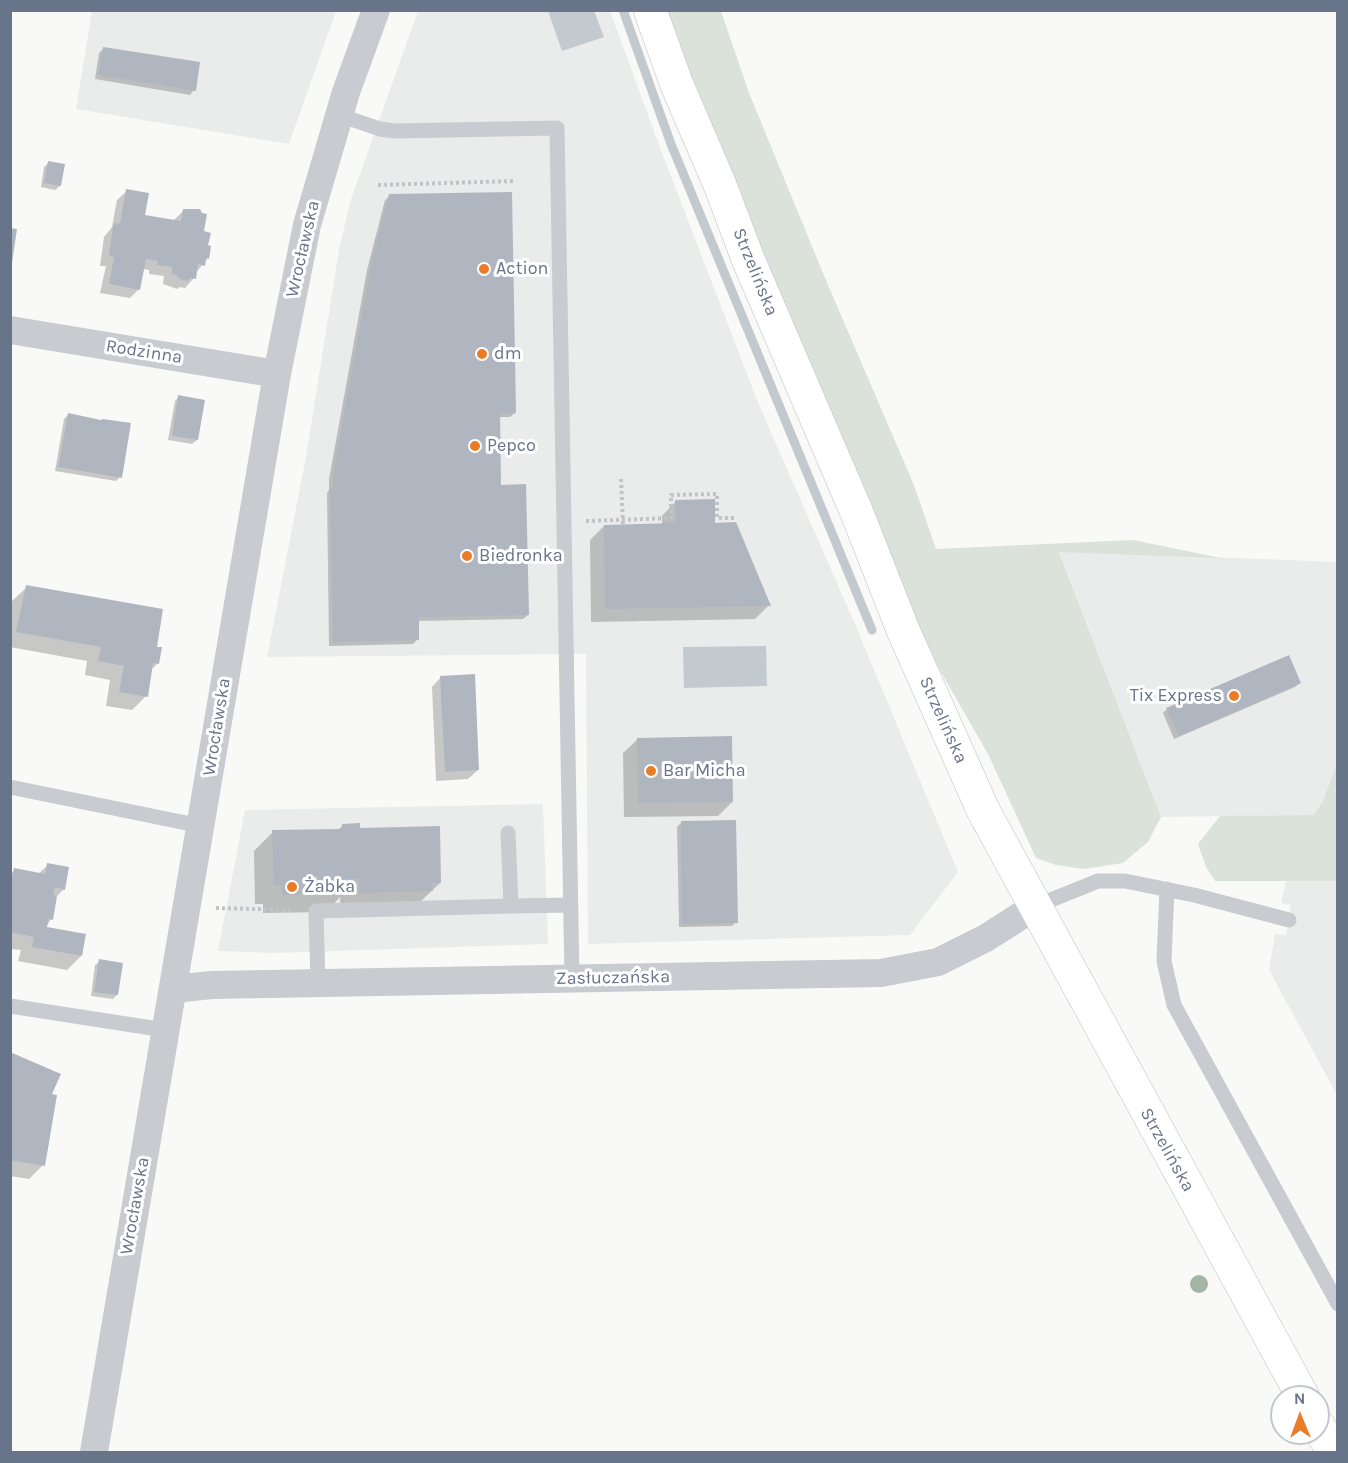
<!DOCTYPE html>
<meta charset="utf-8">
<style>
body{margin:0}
#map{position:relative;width:1348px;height:1463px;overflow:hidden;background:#f9faf8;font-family:Karla,sans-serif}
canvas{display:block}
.frame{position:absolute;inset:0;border:12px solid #68748a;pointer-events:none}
.north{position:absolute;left:1270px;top:1385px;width:60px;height:60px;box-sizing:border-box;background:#fff;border:2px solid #c3c7d0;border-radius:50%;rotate:359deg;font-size:16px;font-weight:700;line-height:24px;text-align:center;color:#68748a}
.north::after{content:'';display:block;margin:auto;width:21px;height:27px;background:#ea7c28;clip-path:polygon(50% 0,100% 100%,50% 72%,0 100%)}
</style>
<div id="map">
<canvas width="1348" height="1463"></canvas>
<div class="frame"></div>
<div class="north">N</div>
</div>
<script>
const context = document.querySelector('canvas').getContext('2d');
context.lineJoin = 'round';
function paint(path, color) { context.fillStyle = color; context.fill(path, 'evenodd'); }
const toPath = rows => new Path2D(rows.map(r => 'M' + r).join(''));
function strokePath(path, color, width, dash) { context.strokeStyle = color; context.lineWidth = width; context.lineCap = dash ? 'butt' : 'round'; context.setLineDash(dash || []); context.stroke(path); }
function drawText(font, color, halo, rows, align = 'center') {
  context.font = font + ' Karla,sans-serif'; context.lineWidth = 6; context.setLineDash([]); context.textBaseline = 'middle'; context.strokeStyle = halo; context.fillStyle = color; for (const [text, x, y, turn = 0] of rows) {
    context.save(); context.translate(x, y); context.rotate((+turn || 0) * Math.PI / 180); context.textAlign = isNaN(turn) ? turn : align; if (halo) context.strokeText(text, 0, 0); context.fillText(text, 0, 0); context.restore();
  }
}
const built = toPath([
 [92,11,336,11,289,144,76,109],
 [418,11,610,11,659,145,759,405,855,624,958,872,910,935,588,944,586,654,267,657,306,457,339,250,350,202],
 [1059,551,1337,562,1337,764,1322,803,1313,815,1161,817],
 [543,804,548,944,274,953,218,951,245,810],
 [1286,881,1337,881,1337,1095,1269,970,1275,934,1286,935,1291,905,1281,903]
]);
const green = toPath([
 [664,11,721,11,749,93,825,278,914,485,936,549,1133,540,1221,558,1059,552,1161,817,1148,842,1123,863,1084,869,1056,865,1036,858,988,754,914,625],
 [1337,764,1337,881,1215,881,1206,867,1198,844,1220,816,1313,815,1322,803]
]);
const water = toPath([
 [548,11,594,11,604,37,562,51],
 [766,646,767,686,684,688,683,647]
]);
const shadow = toPath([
 [104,48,194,90,190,95,95,79,99,53],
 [49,163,63,165,60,186,55,190,41,187,44,167],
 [127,191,143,216,174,220,184,210,202,232,208,258,195,274,194,278,185,288,180,287,177,289,163,284,164,276,149,274,149,270,142,269,139,289,130,298,100,293,106,266,100,266,104,237,112,227,117,200],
 [390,196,515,413,510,417,499,417,500,486,528,615,523,619,417,621,417,640,413,644,329,646,327,493,329,490,329,479,367,270,385,200],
 [179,397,197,440,192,444,168,440,175,401],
 [68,415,120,477,116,481,55,471,64,419],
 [676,501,769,605,755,619,591,622,590,540,604,526,662,525,662,516],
 [27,587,155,648,158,663,151,670,146,696,132,710,106,706,110,680,85,675,87,661,10,647,10,610,12,601],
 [441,677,478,770,468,779,436,781,432,687],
 [1300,683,1295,687,1174,739,1163,713,1167,709],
 [638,739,732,802,718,816,624,817,623,753],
 [681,823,736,922,732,926,679,927,677,827],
 [342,826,358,829,440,883,421,901,341,911,340,897,326,912,263,913,263,904,255,904,254,851,273,832,338,830],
 [48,865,64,889,55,898,51,919,45,928,81,956,67,970,18,961,21,950,10,949,10,874,15,870,38,874],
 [100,961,117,995,113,999,91,996,95,965],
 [10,1054,50,1096,43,1165,29,1179,10,1176]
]);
const stream = toPath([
 [623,10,671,144,872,630]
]);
const building = toPath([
 [103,47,200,62,196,91,98,75],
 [48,161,65,164,61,186,44,183],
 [126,189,149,193,145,215,181,221,183,209,200,209,202,213,207,214,204,231,211,233,208,245,211,246,209,259,206,258,205,266,198,264,196,279,191,278,187,281,179,279,176,275,172,274,172,267,157,265,158,261,146,259,140,290,109,284,114,257,109,256,113,226,115,223,120,224],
 [512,192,516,413,500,413,501,485,526,484,529,615,419,617,419,640,333,642,330,487,333,487,333,474,371,264,389,194],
 [10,228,17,229,12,263,10,263],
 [178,395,205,400,198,440,172,436],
 [68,413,101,420,103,419,131,423,122,478,58,467],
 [715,499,715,523,736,522,771,606,605,609,604,525,676,523,675,500],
 [26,585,163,609,157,647,162,647,159,664,153,663,148,697,119,692,124,666,98,661,101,647,16,632],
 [1289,655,1301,683,1179,736,1166,708],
 [475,674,479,770,445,772,440,676],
 [732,736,733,802,638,803,637,738],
 [736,820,738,923,682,924,681,821],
 [360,823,360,828,440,826,441,883,432,883,433,891,359,893,359,879,346,879,346,893,282,895,281,886,274,886,272,830,342,829,342,824],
 [47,863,69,867,65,890,55,887,53,895,57,896,53,920,49,919,47,927,86,934,82,956,32,947,34,937,10,932,10,889,14,868,45,874],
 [99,959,123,963,118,995,94,992],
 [10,1052,61,1074,52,1094,57,1095,45,1166,10,1160]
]);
const path = toPath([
 [378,185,516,181],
 [621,479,623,524],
 [586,521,671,518,671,495,717,494,717,518,734,518],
 [216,908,295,910]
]);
const service = toPath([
 [339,115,380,129,394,131,557,128,572,979],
 [10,787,201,826],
 [1167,889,1164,961,1174,1005,1338,1304],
 [511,906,571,905],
 [1036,906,1098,881,1125,881,1194,895,1289,920],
 [318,983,316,911,511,906,508,833],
 [10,1006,165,1030]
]);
const minor = toPath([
 [10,330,277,374],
 [173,989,212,985,881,973,938,962,986,938,1036,906],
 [94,1452,277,374,307,225,346,92,376,10]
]);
const secondary = toPath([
 [650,10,677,85,720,185,748,259,857,513,903,630,983,810,1303,1397],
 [1318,1425,1333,1452]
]);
const trees = [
 [1199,1284]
];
const markers = [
 [484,269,6,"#ea7c28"],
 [482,354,6,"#ea7c28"],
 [475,446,6,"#ea7c28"],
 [467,556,6,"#ea7c28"],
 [1234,696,6,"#ea7c28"],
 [651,771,6,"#ea7c28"],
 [292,887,6,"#ea7c28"]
];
const streetNames = [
 ["Wrocławska",303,249,-77],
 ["Strzelińska",755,272,68],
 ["Rodzinna",144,352,9],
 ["Strzelińska",943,720,66],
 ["Wrocławska",217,727,-81],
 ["Zasłuczańska",613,978,-1],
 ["Strzelińska",1167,1150,61],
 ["Wrocławska",135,1206,-80]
];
const poiNames = [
 ["Action",496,269],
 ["dm",494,354],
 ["Pepco",487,446],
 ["Biedronka",479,556],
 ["Tix Express",1222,696,"right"],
 ["Bar Micha",663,771],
 ["Żabka",304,887]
];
paint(built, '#eaebeb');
paint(green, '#dae2d9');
paint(water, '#c2cad0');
paint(shadow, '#0003');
strokePath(stream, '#c2cad0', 9);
paint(building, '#b0b6bf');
strokePath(secondary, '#bcc0c6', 34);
strokePath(path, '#c1c3c6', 4, [3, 3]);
strokePath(service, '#c8cbcf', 15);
strokePath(minor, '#c8cbcf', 28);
strokePath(secondary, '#fff', 33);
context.fillStyle = '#a6b4a6';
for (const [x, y] of trees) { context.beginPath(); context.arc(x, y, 9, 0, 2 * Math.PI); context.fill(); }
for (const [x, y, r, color] of markers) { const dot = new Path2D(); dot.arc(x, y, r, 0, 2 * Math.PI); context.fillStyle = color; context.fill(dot); strokePath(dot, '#fff', 2); }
drawText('18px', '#68748a', '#fff', streetNames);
drawText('18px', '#68748a', '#fff', poiNames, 'left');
</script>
